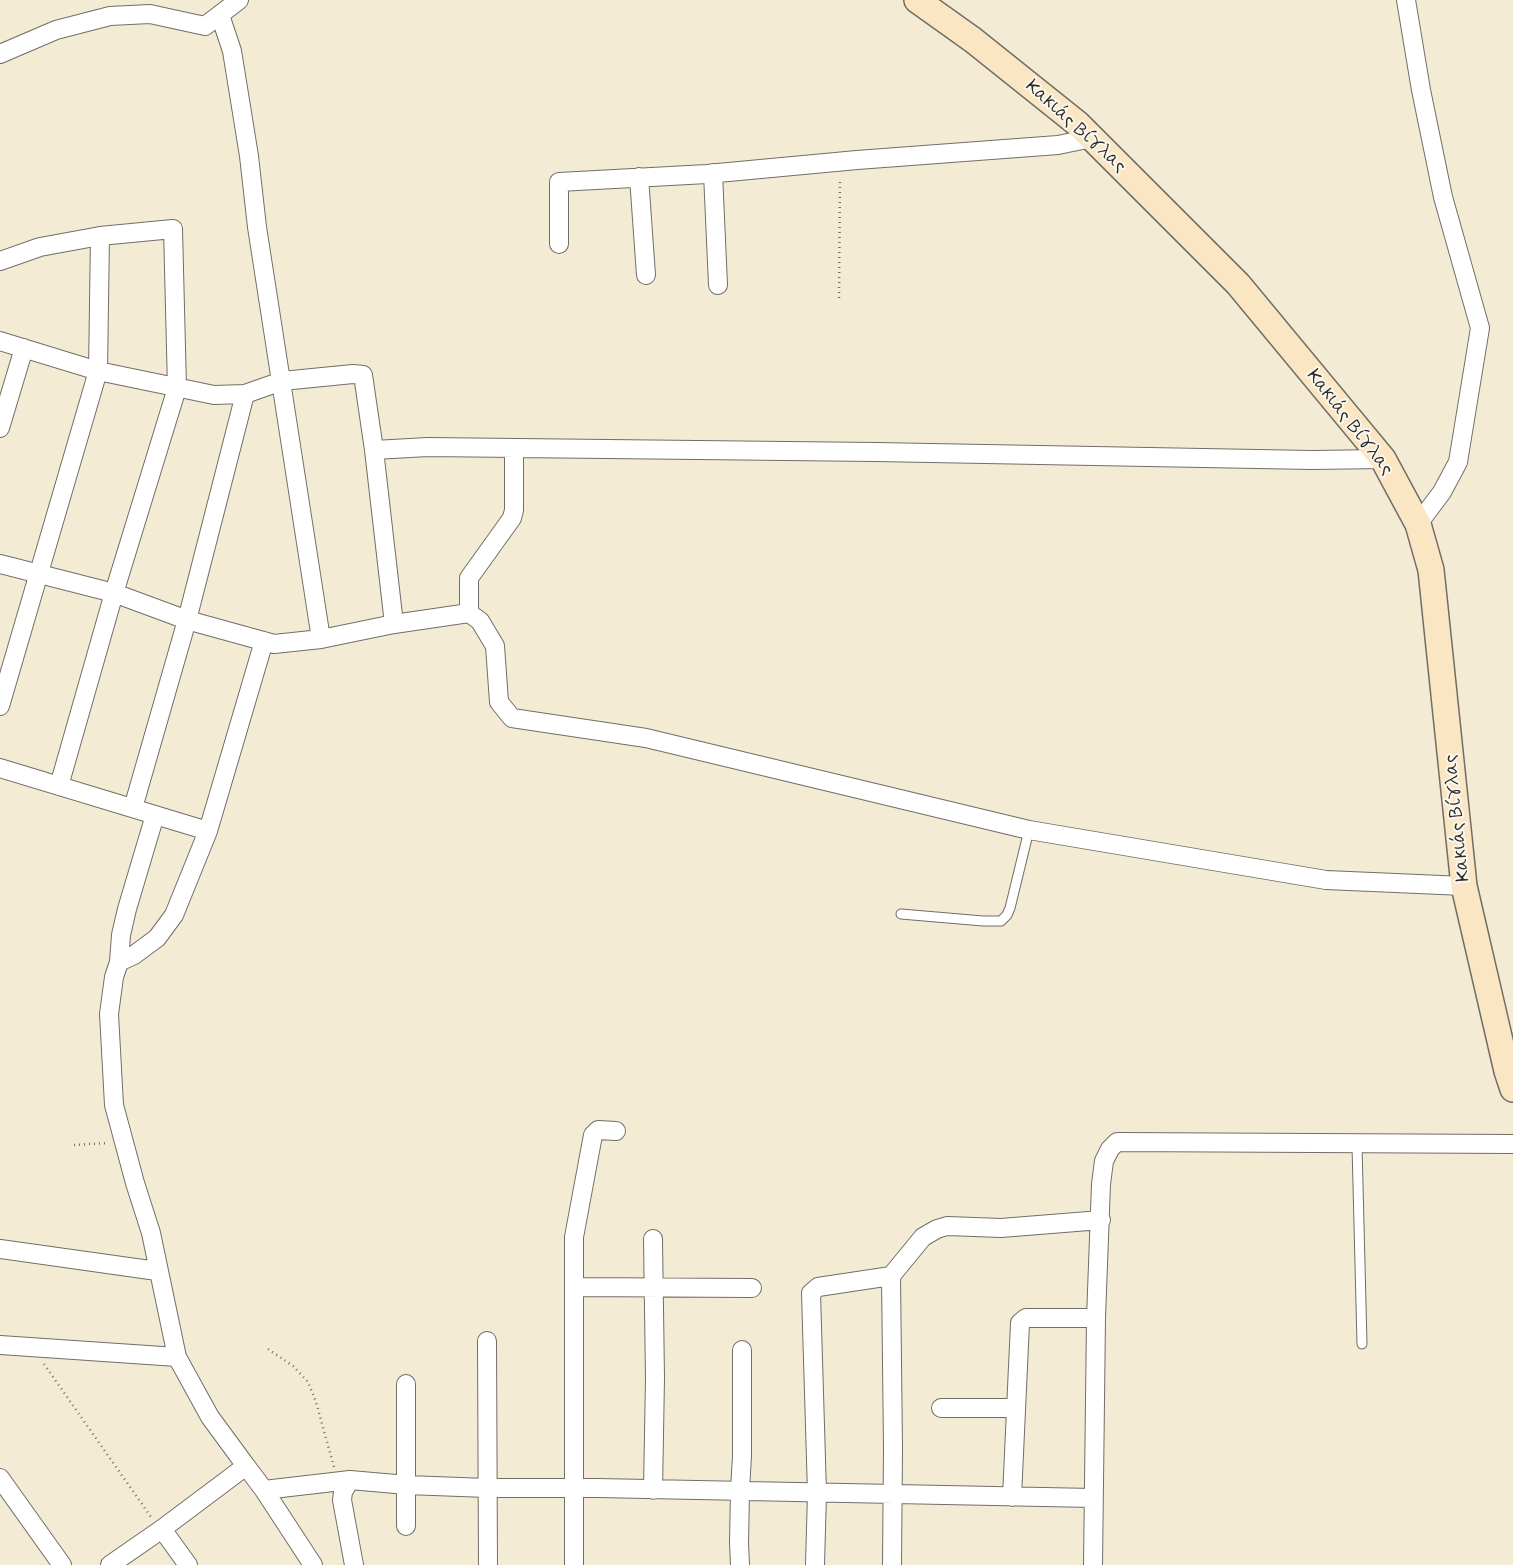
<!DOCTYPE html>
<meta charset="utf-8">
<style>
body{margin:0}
canvas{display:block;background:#f4ebd5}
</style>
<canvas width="1513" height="1565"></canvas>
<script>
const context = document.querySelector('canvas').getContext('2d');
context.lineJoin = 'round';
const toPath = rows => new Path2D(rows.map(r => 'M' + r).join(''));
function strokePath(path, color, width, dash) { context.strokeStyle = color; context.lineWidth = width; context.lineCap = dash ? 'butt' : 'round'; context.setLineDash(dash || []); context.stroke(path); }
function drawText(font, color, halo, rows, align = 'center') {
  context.font = font + ' Mynerve,sans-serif'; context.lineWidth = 4; context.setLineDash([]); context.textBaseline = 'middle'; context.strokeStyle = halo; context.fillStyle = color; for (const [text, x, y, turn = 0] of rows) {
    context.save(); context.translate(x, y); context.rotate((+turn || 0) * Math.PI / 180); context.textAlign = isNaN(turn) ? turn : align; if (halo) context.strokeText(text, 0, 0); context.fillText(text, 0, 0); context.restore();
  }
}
const path = toPath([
 [839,298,840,178],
 [74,1145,108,1143],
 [268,1349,293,1366,308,1382,316,1402,334,1467],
 [44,1364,151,1517]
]);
const lane = toPath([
 [901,914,983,921,1001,921,1007,915,1010,908,1029,830],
 [1357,1145,1362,1344]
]);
const street = toPath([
 [1406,0,1421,90,1443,197,1480,328,1458,462,1442,492,1418,524],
 [220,15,232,51,249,156,257,227,321,639],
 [0,54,56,30,110,16,150,14,205,26,239,0],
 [713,173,718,285],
 [639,177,646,275],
 [559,244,559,182,707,174,857,160,1058,145,1092,138],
 [0,261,40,247,100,236,173,229,177,388,114,593,59,786],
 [0,341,98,371,214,395,245,394,282,381,353,374,363,375,374,450,394,624],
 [0,428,24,348],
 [374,450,428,447,876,452,1312,460,1383,459],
 [0,564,114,593,187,620,274,644,321,639,394,624,469,613,480,621,495,646,499,702,512,718,646,738,1029,830,1326,880,1464,886],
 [469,613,469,578,512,518,514,510,514,448],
 [0,706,98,371,100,236],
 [0,768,208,831],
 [133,808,187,620,245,394],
 [155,815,127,909,121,935,119,962,114,977,109,1014,114,1105,135,1183,151,1233,177,1357],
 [119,962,134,955,157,938,174,915,208,831,264,641],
 [653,1239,655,1378,653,1490],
 [0,1249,157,1271],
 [574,1287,752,1288],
 [487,1341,488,1565],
 [0,1345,177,1357,210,1417,246,1466],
 [941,1408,1015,1408],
 [0,1478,62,1565],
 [264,1490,350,1480],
 [1012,1497,1020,1323,1026,1318,1096,1318],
 [406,1526,406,1384],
 [110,1565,162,1529],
 [188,1565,162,1529,246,1466,264,1490,313,1565],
 [354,1565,342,1500,343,1492,350,1480,407,1485,487,1488,598,1488,1093,1498],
 [574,1565,574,1237,593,1135,598,1130,616,1131],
 [740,1565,739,1543,740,1490,742,1456,742,1350],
 [815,1565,817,1493,811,1293,818,1287,891,1276],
 [892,1565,893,1448,891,1276,923,1237,937,1229,947,1226,1001,1228,1101,1220],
 [1093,1565,1096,1318,1101,1184,1104,1161,1110,1149,1117,1142,1513,1144]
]);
const secondary = toPath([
 [917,0,973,40,1078,124,1238,284,1383,459,1418,524,1431,570,1464,886,1507,1071,1513,1089]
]);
const streetNames = [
 ["Κακιάς Βίγλας",1075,127,42],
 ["Κακιάς Βίγλας",1349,423,52],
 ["Κακιάς Βίγλας",1458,818,-96]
];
strokePath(lane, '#716e66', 11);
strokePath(street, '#716e66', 20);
strokePath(secondary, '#716e66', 28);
strokePath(path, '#716e66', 2.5, [1, 4]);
strokePath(lane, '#fff', 9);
strokePath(street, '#fff', 18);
strokePath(secondary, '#fbe6c4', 25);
drawText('19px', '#2b2b2b', '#fbf7ec', streetNames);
</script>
